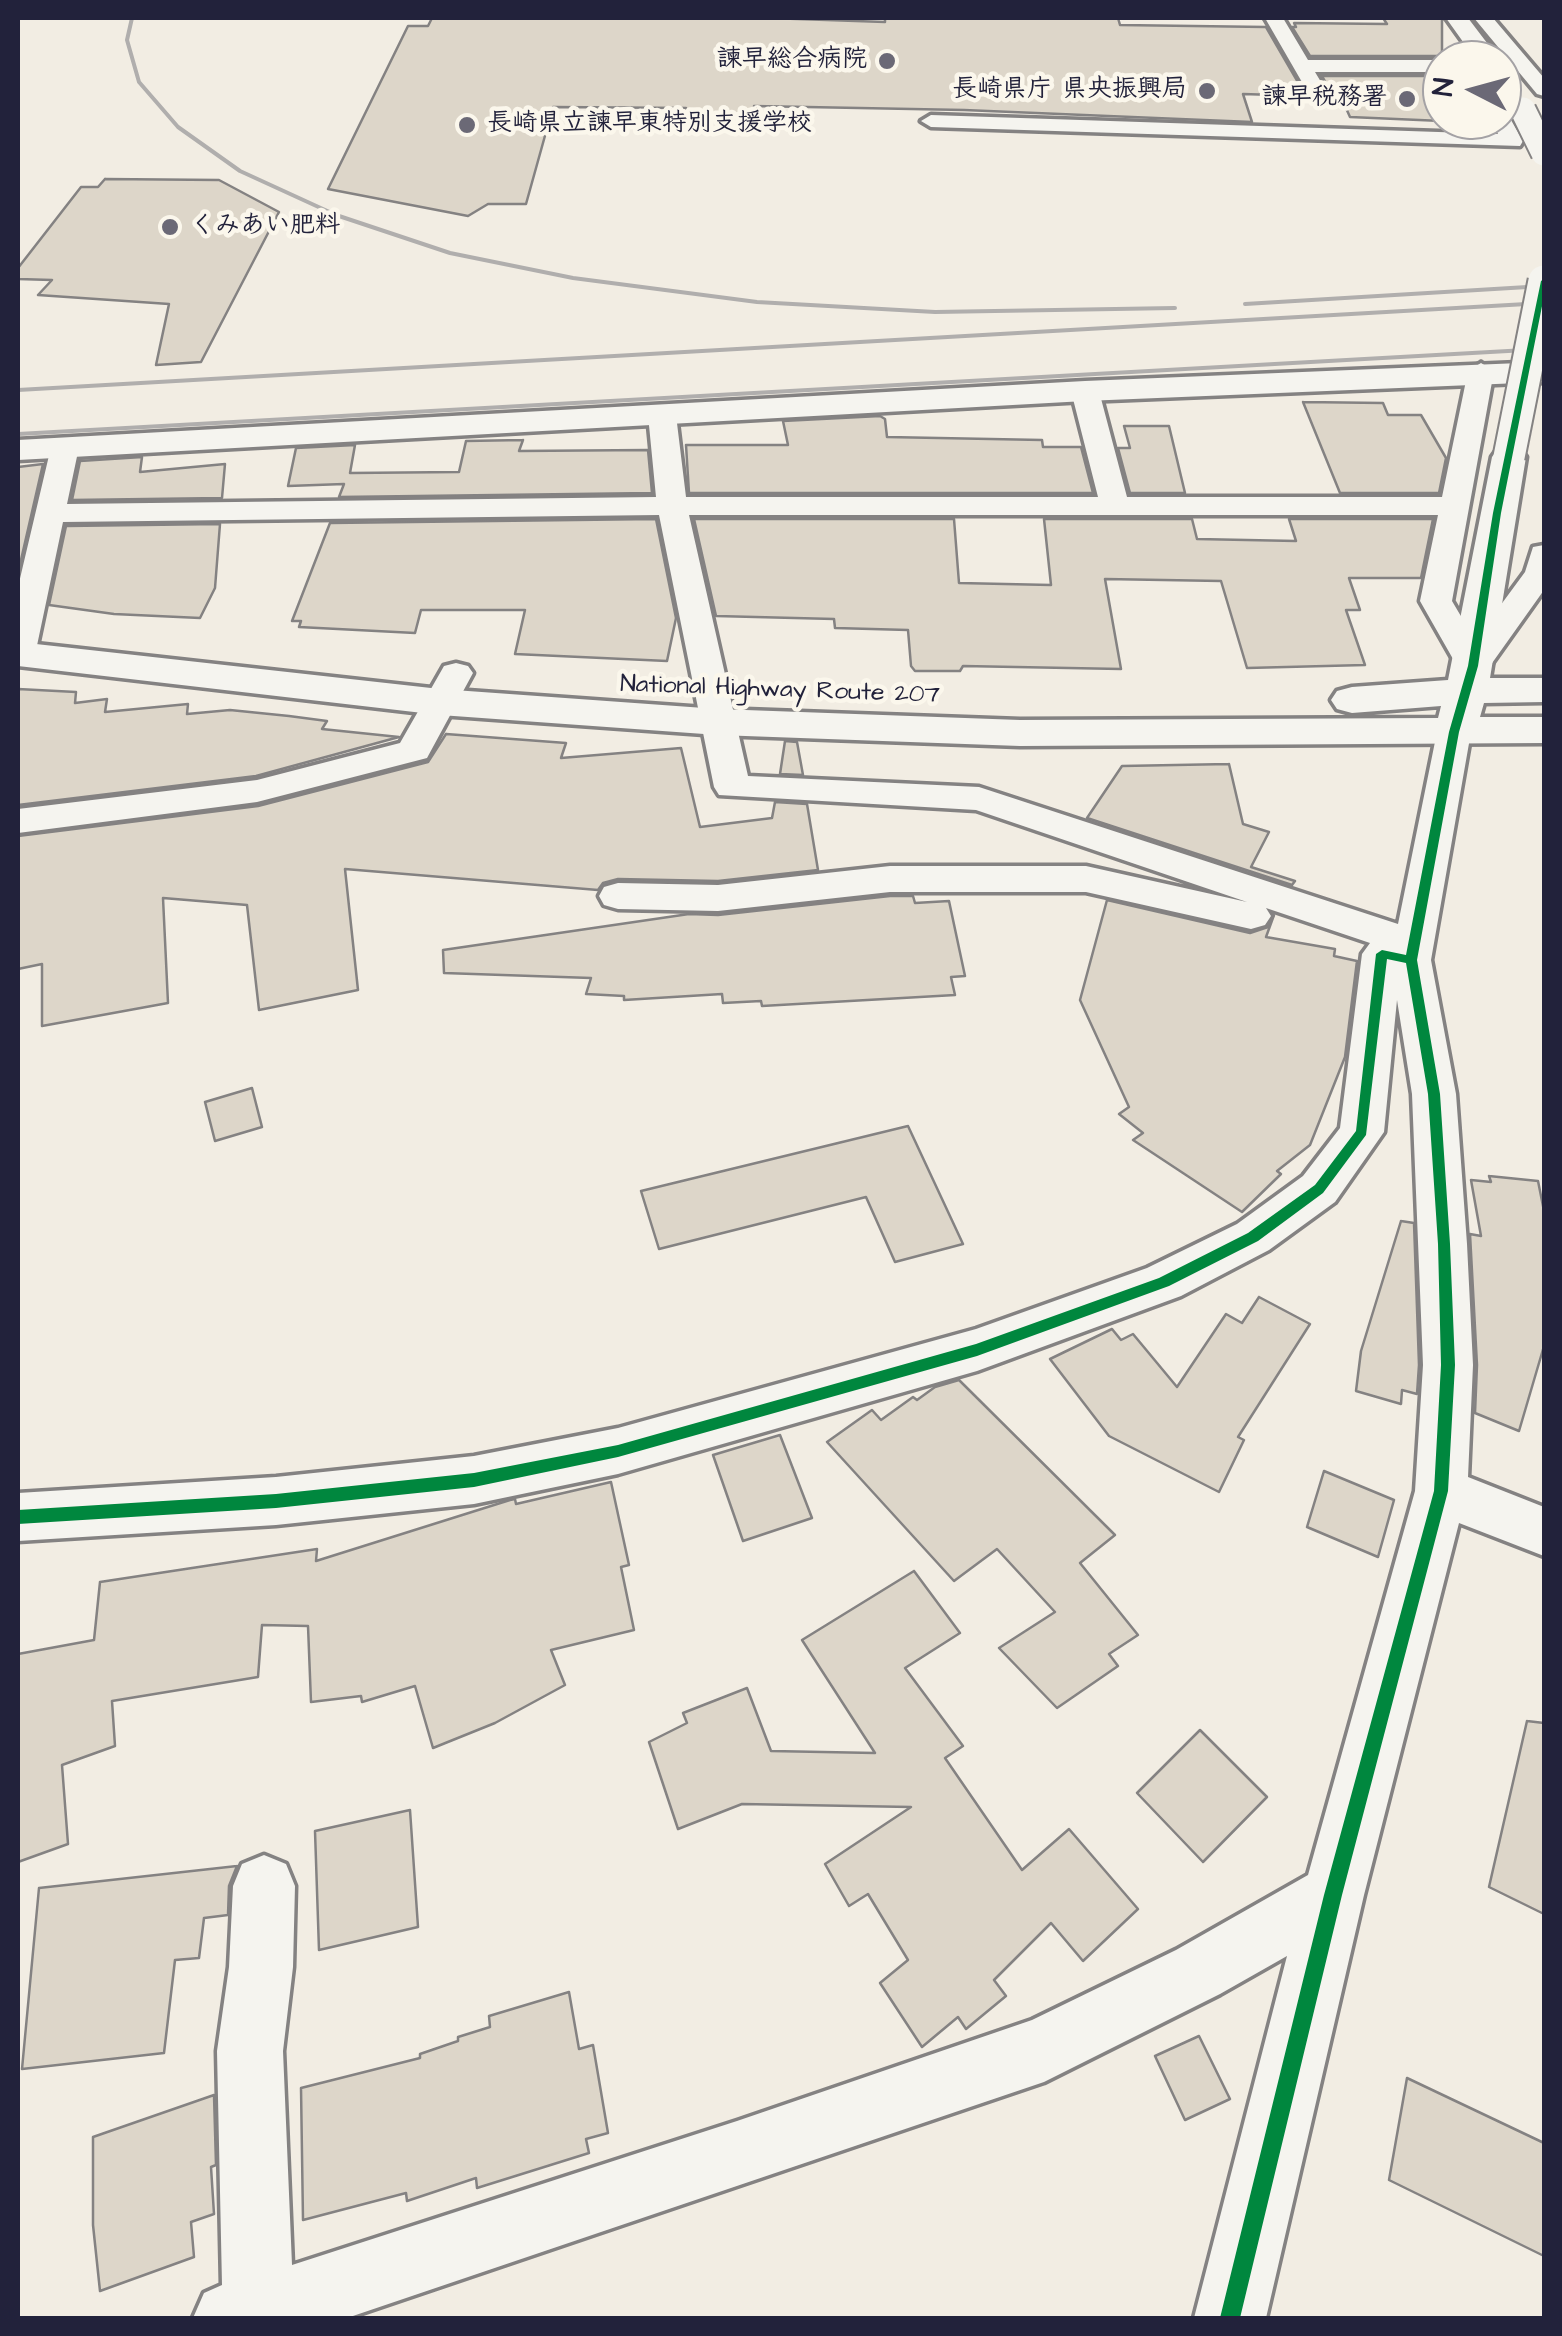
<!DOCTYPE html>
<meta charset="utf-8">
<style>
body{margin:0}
#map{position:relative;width:1562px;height:2336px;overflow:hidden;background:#f2ede3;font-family:"Architects Daughter",sans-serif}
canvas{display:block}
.frame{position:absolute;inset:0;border:20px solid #22223b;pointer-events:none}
.north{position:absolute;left:1422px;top:40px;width:100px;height:100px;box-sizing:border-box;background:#fbf7ec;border:2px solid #a4a2a5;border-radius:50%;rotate:276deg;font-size:28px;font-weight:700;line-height:40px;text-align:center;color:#22223b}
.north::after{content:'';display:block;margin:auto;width:35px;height:45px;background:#6b6976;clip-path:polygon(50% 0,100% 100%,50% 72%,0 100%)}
</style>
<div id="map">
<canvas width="1562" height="2336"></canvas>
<div class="frame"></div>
<div class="north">N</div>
</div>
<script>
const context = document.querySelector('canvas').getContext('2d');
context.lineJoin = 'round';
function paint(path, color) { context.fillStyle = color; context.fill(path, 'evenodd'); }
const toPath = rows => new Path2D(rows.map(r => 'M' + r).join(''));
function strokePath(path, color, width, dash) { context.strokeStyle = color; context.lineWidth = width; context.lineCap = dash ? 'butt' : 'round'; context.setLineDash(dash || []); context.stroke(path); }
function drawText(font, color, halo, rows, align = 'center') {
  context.font = font + ' "Architects Daughter","Klee One",sans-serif'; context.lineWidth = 9; context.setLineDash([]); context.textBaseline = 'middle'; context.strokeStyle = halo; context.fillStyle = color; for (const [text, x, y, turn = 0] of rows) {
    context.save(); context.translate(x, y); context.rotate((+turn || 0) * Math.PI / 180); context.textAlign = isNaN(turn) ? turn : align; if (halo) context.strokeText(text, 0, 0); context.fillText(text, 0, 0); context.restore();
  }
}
const building = toPath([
 [432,18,768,18,885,22,885,18,1118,18,1120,25,1266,27,1306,96,1243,94,1252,122,964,110,754,106,753,117,685,114,686,108,553,107,526,204,488,204,468,216,328,189,408,26,428,26,432,18],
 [1383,18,1442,18,1442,56,1310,56,1292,27,1296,27,1294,23,1387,24,1383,18],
 [1322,76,1442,76,1442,121,1350,117,1341,97,1327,96,1330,90,1322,76],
 [105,179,219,180,279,212,201,362,156,365,169,304,38,295,52,280,18,279,18,268,81,187,98,187,105,179],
 [1303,402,1383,403,1388,415,1421,415,1446,458,1439,493,1340,493,1303,402],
 [880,416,885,419,887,437,1042,440,1043,447,1081,447,1093,493,689,493,686,445,788,445,783,421,880,416],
 [1124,426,1169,426,1185,493,1130,493,1118,448,1130,448,1124,426],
 [523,440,519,451,648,450,652,493,339,497,344,484,288,486,296,448,355,445,350,473,459,472,466,441,523,440],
 [142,457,140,472,225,464,222,498,72,500,80,461,142,457],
 [43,464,18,573,18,467,43,464],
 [656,519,676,618,667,661,515,654,525,610,421,610,415,633,299,627,301,621,292,621,330,523,656,519],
 [694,519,954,519,959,583,1051,585,1044,519,1192,519,1197,539,1296,541,1289,519,1433,519,1421,578,1349,578,1360,610,1346,610,1365,665,1247,668,1221,581,1105,579,1121,669,963,666,960,671,915,671,911,666,908,630,835,628,834,619,716,616,694,519],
 [220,524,215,588,200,618,114,614,49,605,66,526,220,524],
 [18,689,76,692,75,703,107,699,105,712,188,704,187,714,230,710,289,716,327,721,322,729,399,737,256,776,18,805,18,689],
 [446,734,566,743,561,758,681,748,700,827,772,818,775,802,807,804,818,870,718,881,618,879,603,883,598,890,345,869,358,990,259,1010,247,905,163,898,168,1003,42,1026,42,964,18,969,18,836,258,806,428,762,446,734],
 [785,741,797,742,803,775,780,774,785,741],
 [1229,764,1243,824,1269,832,1251,867,1295,881,1292,885,1087,818,1122,766,1229,764],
 [890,896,913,896,915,903,949,901,965,976,951,977,955,995,762,1006,761,1001,723,1003,722,994,624,1000,624,996,586,994,591,978,444,973,443,950,689,914,718,915,890,896],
 [1107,900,1250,933,1268,927,1274,915,1266,937,1335,949,1334,956,1357,961,1345,1057,1310,1145,1277,1171,1281,1174,1242,1212,1133,1140,1143,1133,1119,1114,1129,1107,1080,1000,1107,900],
 [252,1088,262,1127,215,1141,205,1102,252,1088],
 [908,1126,963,1244,895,1262,866,1197,659,1249,641,1191,908,1126],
 [1489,1176,1538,1181,1544,1211,1544,1346,1519,1431,1475,1413,1477,1365,1470,1234,1481,1236,1471,1180,1491,1182,1489,1176],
 [1401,1221,1414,1223,1419,1365,1417,1394,1402,1390,1401,1404,1356,1391,1361,1351,1401,1221],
 [1259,1297,1310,1324,1238,1437,1244,1440,1219,1492,1109,1436,1050,1359,1112,1329,1121,1340,1133,1334,1177,1387,1226,1314,1242,1323,1259,1297],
 [959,1380,1115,1535,1080,1563,1138,1635,1109,1654,1118,1666,1057,1708,999,1648,1055,1612,997,1549,954,1581,827,1442,872,1410,881,1420,913,1397,917,1400,935,1387,959,1380],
 [780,1435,812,1518,743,1541,713,1455,780,1435],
 [1324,1471,1394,1500,1378,1557,1307,1527,1324,1471],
 [611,1482,629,1565,621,1567,634,1630,551,1650,565,1685,495,1723,433,1748,415,1686,362,1702,361,1696,311,1702,308,1626,262,1625,258,1677,112,1701,115,1746,62,1765,68,1844,18,1862,18,1654,94,1640,100,1582,317,1549,316,1561,510,1500,515,1499,516,1504,611,1482],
 [914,1571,960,1633,905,1668,963,1746,945,1758,1022,1870,1069,1829,1138,1909,1083,1961,1051,1923,994,1980,1006,1996,966,2029,958,2017,922,2047,880,1983,908,1960,868,1894,849,1906,825,1864,911,1807,742,1804,678,1829,649,1742,687,1723,683,1713,747,1688,771,1751,875,1753,802,1640,914,1571],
 [1527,1721,1544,1723,1544,1914,1489,1887,1527,1721],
 [1200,1730,1267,1797,1203,1862,1137,1793,1200,1730],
 [410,1810,418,1927,319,1950,315,1831,410,1810],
 [237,1866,229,1886,228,1915,204,1918,199,1958,175,1960,164,2053,22,2069,39,1888,237,1866],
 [569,1992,579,2049,593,2045,608,2133,586,2139,589,2153,477,2188,476,2178,407,2201,406,2193,303,2220,301,2088,420,2058,420,2054,458,2041,458,2037,490,2027,489,2016,569,1992],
 [1199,2036,1230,2099,1185,2120,1155,2056,1199,2036],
 [1407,2078,1544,2143,1544,2256,1389,2180,1407,2078],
 [214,2095,216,2165,211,2167,214,2214,191,2222,194,2257,100,2291,93,2225,93,2137,214,2095]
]);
const street = toPath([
 [1265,18,1283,18,1308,60,1442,60,1442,72,1315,72,1327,92,1317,98,1310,96,1265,18],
 [1474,18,1493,18,1544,78,1544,96,1537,94,1474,18],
 [1502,114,1511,120,1523,141,1520,146,931,127,921,121,931,115,1498,134,1491,120,1502,120,1502,114],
 [1481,363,1494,371,1452,601,1475,640,1525,572,1533,547,1544,545,1544,590,1485,673,1473,676,1461,673,1420,601,1438,515,689,515,748,776,979,787,1398,924,1437,732,1442,725,1454,721,1466,725,1471,732,1431,960,1456,1094,1467,1244,1473,1365,1468,1477,1544,1507,1544,1556,1459,1523,1364,1895,1266,2318,1194,2318,1287,1956,1220,1994,1044,2082,347,2318,193,2318,204,2293,222,2285,217,2051,229,1967,233,1886,242,1864,264,1855,286,1864,295,1886,293,1967,283,2051,292,2265,737,2121,1032,2020,1176,1950,1308,1875,1415,1491,1423,1365,1412,1094,1397,1000,1384,1132,1335,1202,1269,1250,1181,1296,977,1371,618,1474,474,1504,276,1525,18,1541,18,1493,276,1477,474,1456,618,1428,976,1329,1147,1268,1237,1224,1303,1176,1340,1128,1362,954,1370,943,1266,908,1271,916,1265,925,1251,929,1086,892,890,892,718,911,618,909,604,905,599,896,604,887,618,883,718,885,890,866,1086,866,1247,902,976,810,719,795,714,787,659,515,63,522,35,655,30,662,18,665,18,587,51,447,55,441,65,438,75,441,79,447,67,504,656,497,648,415,662,407,676,415,686,497,1098,497,1071,391,1085,383,1099,391,1127,497,1442,497,1468,371,1481,363],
 [456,663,468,666,473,673,427,758,257,802,18,833,18,809,257,780,400,743,444,666,456,663]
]);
const secondary = toPath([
 [1446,18,1468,18,1500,60,1476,60,1446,18],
 [1544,362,1544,382,1085,401,18,460,18,440,1085,381,1544,362],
 [1509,447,1521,450,1526,457,1490,678,1544,678,1544,702,1484,703,1480,717,1544,717,1544,743,1020,746,718,735,440,715,18,666,18,642,440,689,718,709,1020,720,1438,718,1441,706,1352,713,1337,709,1331,700,1337,691,1352,687,1448,680,1492,457,1497,450,1509,447]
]);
const rail = toPath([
 [132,18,127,40,139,82,178,127,240,171,336,215,450,253,573,278,757,302,935,312,1175,308],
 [1245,304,1544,286],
 [18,390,1544,303],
 [18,434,1544,349]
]);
const secondaryBridgeFar1 = toPath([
 [1523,110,1544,153]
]);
const secondaryBridge = toPath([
 [1509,457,1544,281]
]);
const cycleway = toPath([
 [1544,279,1544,296,1501,513,1478,666,1459,732,1417,960,1440,1094,1450,1244,1455,1365,1448,1491,1342,1895,1240,2318,1220,2318,1324,1895,1434,1491,1441,1365,1438,1244,1428,1094,1406,963,1387,959,1366,1135,1323,1193,1258,1241,1169,1286,977,1356,618,1457,474,1487,276,1508,18,1524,18,1510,276,1494,474,1473,618,1445,976,1344,1159,1278,1248,1233,1315,1185,1356,1131,1376,954,1382,950,1406,955,1449,732,1468,666,1493,513,1541,281,1544,279]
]);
const markers = [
 [887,61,10,"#6b6976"],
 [1207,91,10,"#6b6976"],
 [1407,99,10,"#6b6976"],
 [467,125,10,"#6b6976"],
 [170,227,10,"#6b6976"]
];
const farPoinames = [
 ["諫早総合病院",867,61],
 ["長崎県庁 県央振興局",1187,91],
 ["諫早税務署",1387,99],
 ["長崎県立諫早東特別支援学校",487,125,"left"],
 ["くみあい肥料",190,227,"left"]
];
const farStreetnames = [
 ["National Highway Route 207",780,691,2]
];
paint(building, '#ddd6c9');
strokePath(building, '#848282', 2.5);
strokePath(street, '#848282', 7);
strokePath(secondary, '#848282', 7);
paint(street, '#f5f4ef');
paint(secondary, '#f5f4ef');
strokePath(rail, '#b0aead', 4);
strokePath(secondaryBridgeFar1, '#848282', 29, []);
strokePath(secondaryBridge, '#848282', 35, []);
strokePath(secondaryBridgeFar1, '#f5f4ef', 25);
strokePath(secondaryBridge, '#f5f4ef', 31);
paint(cycleway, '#00873e');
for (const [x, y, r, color] of markers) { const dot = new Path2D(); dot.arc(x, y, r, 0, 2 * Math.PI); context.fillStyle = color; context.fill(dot); strokePath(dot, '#fbf7ec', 4); }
drawText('bold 25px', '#22223b', '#fbf7ec', farPoinames, 'right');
drawText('25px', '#22223b', '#fbf7ec', farStreetnames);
</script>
